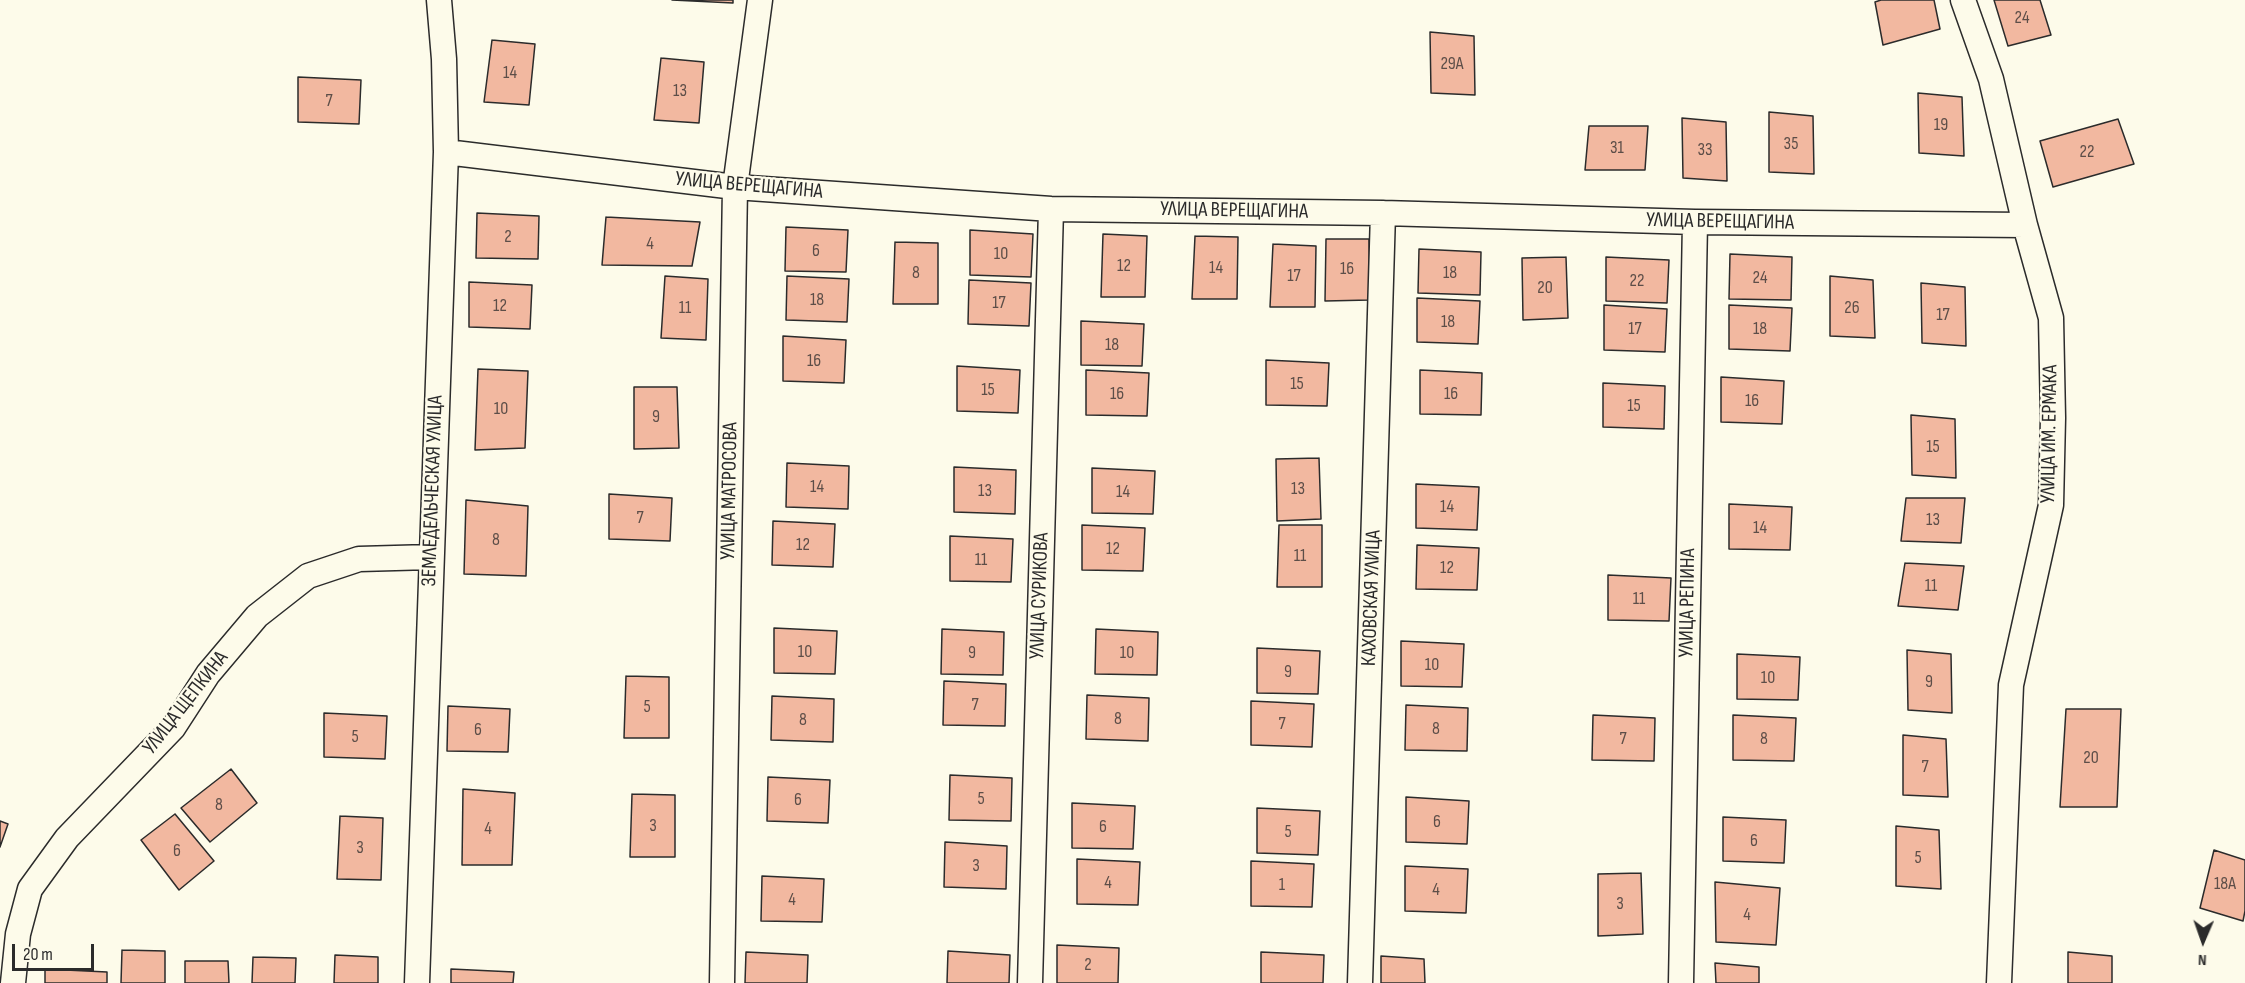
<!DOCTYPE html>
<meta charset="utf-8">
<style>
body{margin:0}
#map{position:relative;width:2245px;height:983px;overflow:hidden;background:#fdfbea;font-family:"Sofia Sans Condensed",sans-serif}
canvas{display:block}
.north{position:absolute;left:2173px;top:911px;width:60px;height:60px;-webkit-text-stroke:4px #fdfbea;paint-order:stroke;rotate:182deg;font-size:16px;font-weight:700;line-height:24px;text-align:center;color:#2b2b2b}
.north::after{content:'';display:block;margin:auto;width:21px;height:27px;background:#2b2b2b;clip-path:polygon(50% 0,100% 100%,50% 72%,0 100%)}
.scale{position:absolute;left:12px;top:944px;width:82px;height:27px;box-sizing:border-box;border:3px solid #2b2b2b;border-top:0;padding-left:8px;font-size:18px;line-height:21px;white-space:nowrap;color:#2b2b2b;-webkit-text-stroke:4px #fdfbea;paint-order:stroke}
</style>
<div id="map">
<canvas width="2245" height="983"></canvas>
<div class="north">N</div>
<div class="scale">20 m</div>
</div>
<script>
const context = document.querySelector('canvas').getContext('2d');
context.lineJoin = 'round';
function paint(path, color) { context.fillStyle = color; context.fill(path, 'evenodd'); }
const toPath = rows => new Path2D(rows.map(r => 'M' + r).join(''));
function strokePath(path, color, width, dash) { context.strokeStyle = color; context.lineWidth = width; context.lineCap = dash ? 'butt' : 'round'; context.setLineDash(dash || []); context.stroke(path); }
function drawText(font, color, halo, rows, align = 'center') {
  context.font = font + ' "Sofia Sans Condensed",sans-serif'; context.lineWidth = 4.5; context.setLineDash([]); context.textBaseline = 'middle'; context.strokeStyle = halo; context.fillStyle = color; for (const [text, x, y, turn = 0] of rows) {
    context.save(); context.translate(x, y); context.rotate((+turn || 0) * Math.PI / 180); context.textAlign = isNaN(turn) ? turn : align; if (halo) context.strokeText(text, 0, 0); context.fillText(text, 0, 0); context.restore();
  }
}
const building = toPath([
 [672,0,733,0,733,3,672,0],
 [1881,0,1934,0,1940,29,1883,45,1875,2,1881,0],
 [1994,0,2040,0,2051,35,2008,46,1994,0],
 [1430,32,1474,36,1475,95,1431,93,1430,32],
 [492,40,535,44,529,105,484,102,492,40],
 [661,58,704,62,699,123,654,120,661,58],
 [298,77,361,80,359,124,298,122,298,77],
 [1918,93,1962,97,1964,156,1919,153,1918,93],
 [1769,112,1813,116,1814,174,1769,172,1769,112],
 [1682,118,1726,122,1727,181,1683,178,1682,118],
 [2118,119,2134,164,2053,187,2040,141,2118,119],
 [1589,126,1648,126,1645,170,1585,170,1589,126],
 [477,213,539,216,538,259,476,258,477,213],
 [606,217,700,222,692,266,602,265,606,217],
 [786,227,848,230,846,272,785,271,786,227],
 [970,230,1033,234,1031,277,970,275,970,230],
 [1103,234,1147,236,1145,297,1101,297,1103,234],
 [1195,236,1238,237,1237,299,1192,299,1195,236],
 [1326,239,1369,239,1370,300,1325,301,1326,239],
 [895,242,938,243,938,304,893,304,895,242],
 [1273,244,1316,246,1315,307,1270,307,1273,244],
 [1419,249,1481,252,1480,295,1418,293,1419,249],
 [1730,254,1792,257,1791,300,1729,299,1730,254],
 [1566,257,1568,318,1523,320,1522,258,1566,257],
 [1606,257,1669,260,1667,303,1606,301,1606,257],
 [665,276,708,279,706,340,661,338,665,276],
 [787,276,849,279,847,322,786,320,787,276],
 [1830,276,1873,280,1875,338,1830,336,1830,276],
 [969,280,1031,283,1029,326,968,324,969,280],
 [469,282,532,285,530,329,469,327,469,282],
 [1921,283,1965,287,1966,346,1922,343,1921,283],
 [1417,298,1480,301,1478,344,1417,342,1417,298],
 [1604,305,1667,309,1665,352,1604,350,1604,305],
 [1729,305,1792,308,1790,351,1729,349,1729,305],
 [1081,321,1144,324,1142,366,1081,365,1081,321],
 [783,336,846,340,844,383,783,381,783,336],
 [1266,360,1329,363,1327,406,1266,405,1266,360],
 [957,366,1020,370,1018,413,957,411,957,366],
 [478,369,528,371,525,448,475,450,478,369],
 [1086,370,1149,373,1147,416,1086,415,1086,370],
 [1420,370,1482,373,1481,415,1420,414,1420,370],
 [1721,377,1784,381,1782,424,1721,422,1721,377],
 [1603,383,1665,386,1664,429,1603,427,1603,383],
 [634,387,677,387,679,448,634,449,634,387],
 [1911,415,1955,419,1956,478,1912,475,1911,415],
 [1319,458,1321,519,1277,521,1276,459,1319,458],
 [787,463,849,466,848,509,786,507,787,463],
 [954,467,1016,470,1015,514,954,512,954,467],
 [1092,468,1155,471,1153,514,1092,513,1092,468],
 [1416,484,1479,487,1477,530,1416,528,1416,484],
 [609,494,672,498,670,541,609,539,609,494],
 [1906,498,1965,498,1961,543,1901,541,1906,498],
 [466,500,528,506,526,576,464,574,466,500],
 [1729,504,1792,507,1790,550,1729,549,1729,504],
 [773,521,835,524,833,567,772,565,773,521],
 [1082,525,1145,528,1143,571,1082,570,1082,525],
 [1279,525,1322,525,1322,587,1277,587,1279,525],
 [950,536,1013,539,1011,582,950,581,950,536],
 [1417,545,1479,548,1477,590,1416,589,1417,545],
 [1905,563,1964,566,1958,610,1898,606,1905,563],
 [1608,575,1671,578,1669,621,1608,620,1608,575],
 [774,628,837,631,835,674,774,673,774,628],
 [942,629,1004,632,1003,675,941,674,942,629],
 [1096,629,1158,632,1157,675,1095,674,1096,629],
 [1401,641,1464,644,1462,687,1401,686,1401,641],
 [1257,648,1320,651,1318,694,1257,693,1257,648],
 [1907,650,1951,654,1952,713,1908,710,1907,650],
 [1737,654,1800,657,1798,700,1737,699,1737,654],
 [626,676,669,677,669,738,624,738,626,676],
 [944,681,1006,684,1005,726,943,725,944,681],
 [1087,695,1149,698,1148,741,1086,739,1087,695],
 [772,696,834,699,833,742,771,740,772,696],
 [1251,701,1314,704,1312,747,1251,745,1251,701],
 [1406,705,1468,708,1467,751,1405,750,1406,705],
 [448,706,510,709,508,752,447,751,448,706],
 [2066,709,2121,709,2117,807,2060,807,2066,709],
 [324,713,387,716,385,759,324,757,324,713],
 [1593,715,1655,718,1654,761,1592,760,1593,715],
 [1733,715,1796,718,1794,761,1733,760,1733,715],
 [1903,735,1946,739,1948,797,1903,795,1903,735],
 [231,769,257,803,210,842,181,808,231,769],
 [950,775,1012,778,1011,821,949,820,950,775],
 [768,777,830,780,828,823,767,821,768,777],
 [463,789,515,793,512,865,462,865,463,789],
 [632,794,675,795,675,857,630,857,632,794],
 [1406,797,1469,801,1467,844,1406,842,1406,797],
 [1072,803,1135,806,1133,849,1072,848,1072,803],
 [1257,808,1320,811,1318,855,1257,853,1257,808],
 [175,814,214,861,179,890,141,840,175,814],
 [340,816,383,818,381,880,337,879,340,816],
 [1723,817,1786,820,1784,863,1723,861,1723,817],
 [0,821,8,824,0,847,0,821],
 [1896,826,1939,830,1941,889,1896,886,1896,826],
 [945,842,1007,846,1006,889,944,887,945,842],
 [2214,850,2245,860,2245,911,2243,921,2200,908,2214,850],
 [1077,859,1140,862,1138,905,1077,904,1077,859],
 [1251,861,1314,864,1312,907,1251,906,1251,861],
 [1405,866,1468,869,1466,913,1405,911,1405,866],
 [1641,873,1643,934,1598,936,1598,874,1641,873],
 [762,876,824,879,822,922,761,921,762,876],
 [1715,882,1780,888,1776,945,1716,942,1715,882],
 [1057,945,1119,948,1118,983,1057,983,1057,945],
 [122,950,165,951,165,983,121,983,122,950],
 [948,951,1010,955,1009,983,947,983,948,951],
 [746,952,808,955,807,983,745,983,746,952],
 [1261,952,1324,955,1323,983,1261,983,1261,952],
 [2068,952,2112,956,2112,983,2068,983,2068,952],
 [335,955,378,957,378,983,334,983,335,955],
 [1381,956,1424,959,1425,983,1381,983,1381,956],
 [253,957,296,958,295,983,252,983,253,957],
 [185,961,228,961,229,983,185,983,185,961],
 [1715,963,1759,967,1759,983,1716,983,1715,963],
 [45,969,107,972,107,983,45,983,45,969],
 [451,969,514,972,513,983,451,983,451,969]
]);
const minor = toPath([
 [1963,0,1991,79,2025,225,2051,318,2053,418,2051,505,2011,685,1999,983],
 [446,152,735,187,1051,209,1383,213,1695,222,2025,225],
 [13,983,18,934,30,889,67,838,173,728,208,674,257,616,308,576,359,559,431,557],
 [417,983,446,152,444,59,439,0],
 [722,983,735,187,760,0],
 [1030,983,1051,209],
 [1360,983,1383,213],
 [1681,983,1695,222]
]);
const numberNames = [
 ["24",2022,18],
 ["29А",1452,64],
 ["14",510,73],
 ["13",680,91],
 ["7",329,101],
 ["19",1941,125],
 ["35",1791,144],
 ["31",1617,148],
 ["33",1705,150],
 ["22",2087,152],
 ["2",508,237],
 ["4",650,244],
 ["6",816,251],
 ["10",1001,254],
 ["12",1124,266],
 ["14",1216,268],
 ["16",1347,269],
 ["8",916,273],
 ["18",1450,273],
 ["17",1294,276],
 ["24",1760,278],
 ["22",1637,281],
 ["20",1545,288],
 ["18",817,300],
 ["17",999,303],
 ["12",500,306],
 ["11",685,308],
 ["26",1852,308],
 ["17",1943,315],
 ["18",1448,322],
 ["17",1635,329],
 ["18",1760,329],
 ["18",1112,345],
 ["16",814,361],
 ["15",1297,384],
 ["15",988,390],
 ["16",1117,394],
 ["16",1451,394],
 ["16",1752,401],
 ["15",1634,406],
 ["10",501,409],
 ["9",656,417],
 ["15",1933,447],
 ["14",817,487],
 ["13",1298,489],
 ["13",985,491],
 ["14",1123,492],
 ["14",1447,507],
 ["7",640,518],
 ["13",1933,520],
 ["14",1760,528],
 ["8",496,540],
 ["12",803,545],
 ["12",1113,549],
 ["11",1300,556],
 ["11",981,560],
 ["12",1447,568],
 ["11",1931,586],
 ["11",1639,599],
 ["10",805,652],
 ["9",972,653],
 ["10",1127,653],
 ["10",1432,665],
 ["9",1288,672],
 ["10",1768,678],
 ["9",1929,682],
 ["7",975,705],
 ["5",647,707],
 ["8",1118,719],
 ["8",803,720],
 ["7",1282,724],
 ["8",1436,729],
 ["6",478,730],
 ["5",355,737],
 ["7",1623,739],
 ["8",1764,739],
 ["20",2091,758],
 ["7",1925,767],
 ["5",981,799],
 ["6",798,800],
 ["8",219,805],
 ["6",1437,822],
 ["3",653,826],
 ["6",1103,827],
 ["4",488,829],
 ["5",1288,832],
 ["6",1754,841],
 ["3",360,848],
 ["6",177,851],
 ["5",1918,858],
 ["3",976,866],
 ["4",1108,883],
 ["18А",2225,884],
 ["1",1282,885],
 ["4",1436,890],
 ["4",792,900],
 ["3",1620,904],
 ["4",1747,915],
 ["2",1088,965]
];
const streetNames = [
 ["УЛИЦА ВЕРЕЩАГИНА",749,186,5],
 ["УЛИЦА ВЕРЕЩАГИНА",1234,211,1],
 ["УЛИЦА ВЕРЕЩАГИНА",1720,222,1],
 ["УЛИЦА ИМ. ЕРМАКА",2050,434,-89],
 ["ЗЕМЛЕДЕЛЬЧЕСКАЯ УЛИЦА",433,491,-88],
 ["УЛИЦА МАТРОСОВА",730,491,-89],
 ["УЛИЦА СУРИКОВА",1040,596,-88],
 ["КАХОВСКАЯ УЛИЦА",1372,598,-88],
 ["УЛИЦА РЕПИНА",1688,603,-89],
 ["УЛИЦА ЩЕПКИНА",186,703,-52]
];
paint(building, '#f2b8a0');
strokePath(building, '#2b2b2b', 1.5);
strokePath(minor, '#2b2b2b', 27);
strokePath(minor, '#fdfbea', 24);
drawText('18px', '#5d4e48', null, numberNames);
drawText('21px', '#2b2b2b', '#fdfbea', streetNames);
</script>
